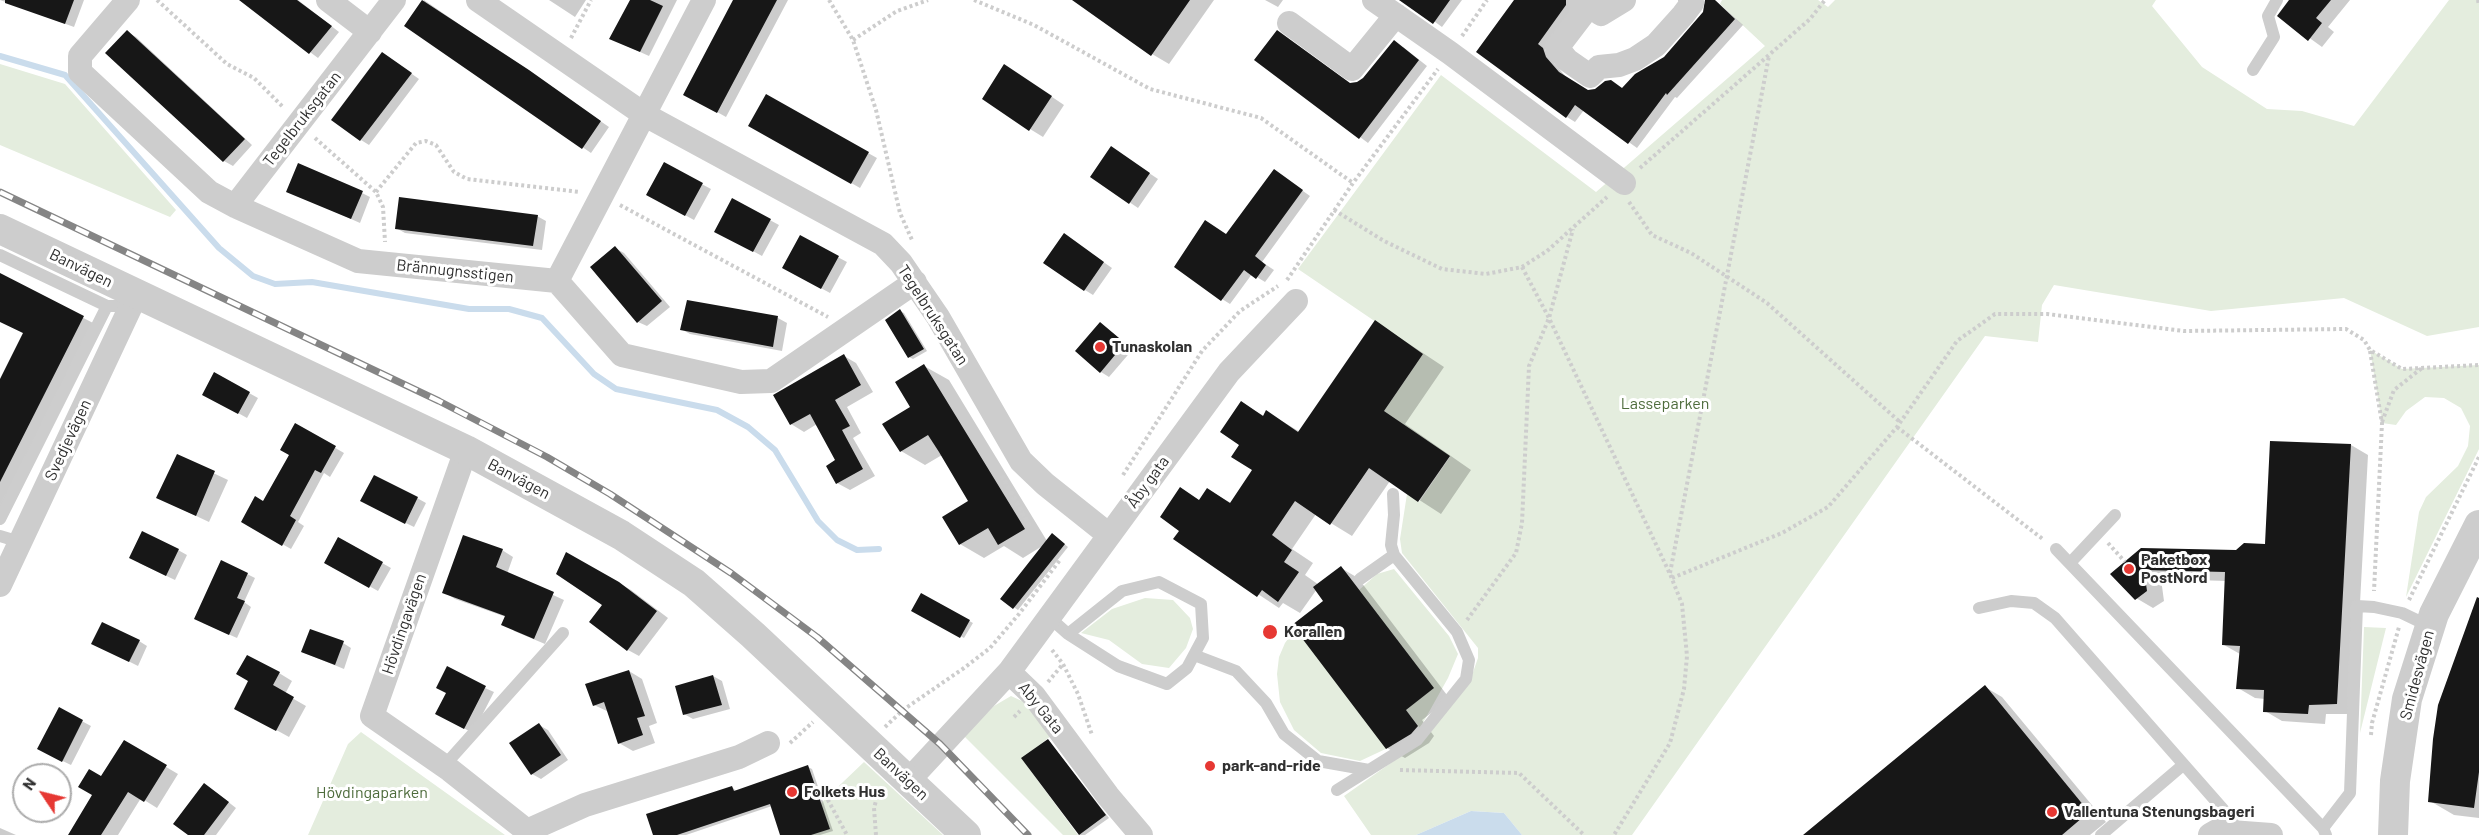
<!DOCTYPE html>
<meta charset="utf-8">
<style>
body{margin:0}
#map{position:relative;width:2479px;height:835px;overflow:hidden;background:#fff;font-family:Barlow,sans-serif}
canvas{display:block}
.north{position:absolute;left:12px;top:763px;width:60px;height:60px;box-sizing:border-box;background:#fff;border:2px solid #acacac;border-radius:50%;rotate:305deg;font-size:16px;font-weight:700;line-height:24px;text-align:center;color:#303030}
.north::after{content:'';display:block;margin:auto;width:21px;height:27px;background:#e63833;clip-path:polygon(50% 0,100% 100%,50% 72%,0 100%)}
</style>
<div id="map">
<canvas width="2479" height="835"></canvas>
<div class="north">N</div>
</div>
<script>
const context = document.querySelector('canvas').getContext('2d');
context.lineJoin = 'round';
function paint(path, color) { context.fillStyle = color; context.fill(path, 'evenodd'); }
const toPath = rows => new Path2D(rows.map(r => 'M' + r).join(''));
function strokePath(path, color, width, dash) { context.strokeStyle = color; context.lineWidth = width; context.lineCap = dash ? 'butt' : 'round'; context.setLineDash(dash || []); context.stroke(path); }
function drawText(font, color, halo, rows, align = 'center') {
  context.font = font + ' Barlow,sans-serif'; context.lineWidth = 6; context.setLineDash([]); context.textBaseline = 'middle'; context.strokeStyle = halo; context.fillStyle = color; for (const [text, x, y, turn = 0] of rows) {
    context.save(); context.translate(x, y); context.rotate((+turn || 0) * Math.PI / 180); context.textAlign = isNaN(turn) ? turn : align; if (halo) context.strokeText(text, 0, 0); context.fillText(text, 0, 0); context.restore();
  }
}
const green = toPath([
 [1722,0,1818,0,1828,7,1835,0,2156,0,2152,6,2202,67,2267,109,2302,111,2354,126,2449,0,2479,0,2479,327,2427,336,2344,298,2211,311,2054,285,2042,305,2038,342,1985,336,1632,835,1522,835,1504,813,1471,811,1416,835,1371,835,1344,796,1422,741,1472,675,1478,658,1478,648,1402,553,1400,539,1407,494,1419,502,1450,457,1384,411,1423,354,1298,269,1441,75,1596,192,1765,46,1720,4],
 [0,64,65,84,176,210,170,217,0,145],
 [2370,350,2402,369,2479,365,2479,449,2406,597,2419,512,2426,497,2458,466,2468,446,2470,426,2461,408,2444,398,2425,397,2406,411,2396,425,2382,423],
 [1394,569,1449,636,1458,654,1448,678,1420,728,1406,710,1433,688,1359,590,1377,574],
 [1145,598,1173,600,1190,618,1193,629,1186,648,1169,668,1142,664,1109,640,1081,633,1112,609],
 [1302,626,1305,633,1392,746,1360,761,1321,753,1294,730,1280,702,1277,674,1279,657,1285,643,1293,632],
 [2364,627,2386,628,2360,733],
 [1011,696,1024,702,1052,735,1022,759,1078,835,1063,835,964,736,994,706],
 [361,732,505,835,308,835,348,744],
 [864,762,943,835,811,835,821,803]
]);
const water = toPath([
 [1471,811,1504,813,1522,835,1416,835]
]);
const shadow = toPath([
 [0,0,84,0,74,27],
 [240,0,298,0,339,32,318,58],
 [424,0,609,127,591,153,406,26],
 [549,0,586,0,575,17],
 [631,0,677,0,649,56,620,43],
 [735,0,788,0,726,117,685,94],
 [1078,0,1214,0,1169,64,1152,54],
 [1265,0,1283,0,1278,7],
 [1405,0,1462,0,1442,27],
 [1516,0,1575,0,1575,10,1545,50,1552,54,1554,63,1567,78,1584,90,1594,91,1623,89,1668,56,1705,12,1707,0,1716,1,1743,25,1677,98,1675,97,1637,148,1584,110,1575,122,1567,117,1478,52],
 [2292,0,2350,0,2328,27,2334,32,2322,47,2279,16],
 [127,32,136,37,252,145,233,166,224,161],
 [1403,47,1427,66,1368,143,1256,59,1351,84,1357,84],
 [391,59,419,79,369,145,361,140],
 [1018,74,1064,105,1043,137,1030,129],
 [766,96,877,158,860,188,750,125],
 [1119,153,1158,179,1138,208,1092,177],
 [664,164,711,189,694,220,648,195],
 [1282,176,1310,196,1262,262,1274,270,1265,282,1252,274,1230,304,1222,299,1227,236],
 [362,193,370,197,360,223,295,194],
 [733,200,779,225,762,256,716,231],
 [537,216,546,221,542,250,405,233,396,228],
 [800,237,847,262,830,293,784,268],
 [1072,240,1112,268,1093,295,1085,290],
 [615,248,624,253,670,307,647,326,638,322],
 [0,275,97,325,0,514,0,382,25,334,0,321],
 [688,302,778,318,787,323,782,351,690,334,681,329],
 [900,311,904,313,927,351,913,359,909,357],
 [1376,322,1444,367,1405,424,1471,470,1441,514,1390,481,1352,536,1316,514,1292,549,1313,563,1305,575,1319,585,1341,568,1358,578,1450,699,1422,720,1434,736,1429,743,1405,758,1387,748,1294,625,1326,601,1317,589,1300,613,1283,603,1279,608,1175,539,1181,530,1181,489,1200,501,1208,490,1231,503,1254,470,1241,445,1241,403,1264,416,1267,412,1300,432],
 [1100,324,1133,349,1109,377,1101,372],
 [844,356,856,363,873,392,847,407,861,433,853,438,875,476,850,490,837,483,837,461,817,424,804,432,791,424,775,395],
 [924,366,949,380,1047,541,1056,537,1068,547,1018,610,1002,599,1044,545,1023,558,1004,546,984,558,960,544,971,501,942,455,925,465,901,451],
 [215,374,258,398,247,418,204,394],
 [296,425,344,453,330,477,324,473,298,522,304,526,291,549,243,522,264,503,291,454],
 [2351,445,2368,455,2354,714,2326,714,2325,724,2282,721,2265,711,2265,699,2255,698,2238,688,2240,654,2224,645,2226,581,2161,579,2164,601,2153,608,2136,598,2112,574,2266,545],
 [177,456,228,480,209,522,158,498],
 [417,498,426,503,414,527,371,506],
 [339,539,391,568,378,591,326,562],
 [178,550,187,555,175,580,139,563],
 [502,550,513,557,507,574,564,600,545,644,514,631,506,617,455,599,444,592],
 [567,554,631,590,668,618,639,656,628,650,604,605],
 [247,574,255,578,244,602,251,607,237,638,203,623],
 [921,595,973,623,964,638,913,610],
 [2479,611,2479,818,2454,815,2430,801],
 [139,641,147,646,138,666,102,648],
 [343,643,351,648,344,669,302,652],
 [629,671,642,679,657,723,649,726,655,743,633,751,619,743,609,712,594,705],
 [279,673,292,681,285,694,306,706,289,737,249,715],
 [713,676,722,681,730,709,693,719,684,714],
 [1985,687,2002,697,2106,822,2090,835,1805,835],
 [485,688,494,692,473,733,446,719],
 [59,709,91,726,71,765,48,754],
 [539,725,548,730,568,760,541,779,532,774],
 [1048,740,1109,818,1085,835,1079,835],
 [124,742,178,774,157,808,141,798,118,835,72,835],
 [808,767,812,769,833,831,820,835,782,835,772,806,686,835,655,835,732,787,736,791],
 [213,790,236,808,216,835,191,835],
 [0,828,16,835,0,835]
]);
const stream = toPath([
 [0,56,65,75,219,248,253,276,275,284,312,282,469,309,509,309,542,318,594,374,616,389,717,410,748,427,775,450,818,521,837,540,857,550,879,549]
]);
const building = toPath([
 [5,0,74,0,65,24,5,3],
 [239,0,297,0,332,26,309,54],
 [422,0,529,70,601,121,582,149,404,26],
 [630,0,650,0,663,6,640,52,609,39],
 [733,0,777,0,717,113,683,95],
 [1072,0,1190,0,1151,56],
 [1399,0,1450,0,1433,24],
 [1514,0,1566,0,1566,5,1538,44,1543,48,1546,57,1559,72,1588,90,1595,89,1605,81,1611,80,1622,88,1635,74,1664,57,1703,12,1705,0,1715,0,1735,19,1667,95,1666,93,1628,144,1575,105,1566,118,1476,52],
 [2289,0,2331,0,2316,18,2322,23,2308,41,2277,16],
 [127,30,245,139,223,162,105,53],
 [1277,30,1350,83,1357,82,1363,78,1394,40,1419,60,1359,139,1254,60],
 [382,52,412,73,360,141,331,120],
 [1004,64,1052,96,1029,131,982,99],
 [766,94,869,152,851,184,748,126],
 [1111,146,1150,173,1129,204,1090,177],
 [664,162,703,183,685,216,646,195],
 [298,163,363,191,351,219,286,192],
 [1274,169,1303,190,1255,256,1266,265,1256,279,1244,270,1221,301,1174,267,1205,220,1226,234],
 [399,197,538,215,533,246,395,229],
 [732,198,771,219,753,252,714,232],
 [1064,233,1104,262,1084,291,1043,263],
 [800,235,839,256,821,289,782,268],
 [615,246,662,301,637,323,590,267],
 [0,273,84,316,0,482,0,379,23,333,0,322],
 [687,300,778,316,773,347,680,330],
 [900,309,924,349,908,358,885,320],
 [1375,320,1423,354,1384,411,1450,456,1418,502,1369,468,1330,525,1295,501,1272,535,1292,550,1284,562,1299,572,1278,602,1262,590,1257,597,1173,539,1179,531,1160,517,1180,487,1199,500,1207,488,1230,503,1252,470,1231,457,1239,445,1220,432,1241,401,1263,416,1266,410,1298,432],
 [1100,322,1125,343,1100,373,1075,351],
 [844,354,861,385,835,400,850,426,842,430,863,469,836,484,826,466,835,460,810,414,790,425,773,395],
 [924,364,1025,529,998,545,988,528,959,545,942,517,968,501,939,452,928,435,900,452,882,424,910,407,895,382],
 [214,372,250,392,238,414,202,395],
 [295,423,336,446,321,473,315,470,290,516,296,520,282,546,241,522,255,496,263,501,289,455,280,450],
 [2270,441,2351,444,2337,704,2309,705,2308,714,2263,712,2264,690,2236,689,2240,646,2222,645,2225,572,2144,570,2147,591,2135,600,2110,574,2141,548,2236,550,2244,543,2265,544],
 [177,454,215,471,196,516,156,498],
 [374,475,418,497,405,524,360,501],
 [142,531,179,549,166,576,129,558],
 [1052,533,1065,544,1013,609,1000,599],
 [463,535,503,549,496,567,554,592,534,639,501,625,505,616,442,593],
 [338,537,383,562,369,588,324,563],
 [566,552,619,582,657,611,627,651,589,622,602,605,556,574],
 [221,560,248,573,237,598,245,601,229,635,194,619],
 [1341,566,1434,688,1406,710,1418,726,1411,734,1386,749,1292,625,1323,601,1313,587],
 [921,593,970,620,960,638,911,611],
 [2477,597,2479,598,2479,772,2474,808,2428,802,2433,739,2438,705],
 [102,622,140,640,129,662,91,644],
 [310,629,344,641,335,665,301,652],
 [247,655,280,672,273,685,294,697,276,731,234,709,248,681,236,674],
 [447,666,486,686,464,729,435,714,446,693,436,688],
 [629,670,645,716,637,718,643,735,618,744,604,702,593,706,585,684],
 [713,675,722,705,683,715,675,686],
 [1985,685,2089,812,2062,835,1803,835],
 [59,707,83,720,62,762,37,749],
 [539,723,561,755,531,775,509,743],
 [1048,739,1106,815,1079,835,1021,758],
 [124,740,167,765,144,802,128,792,101,835,68,835,92,795,78,787,89,769,101,776],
 [808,765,830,829,811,835,780,835,770,804,677,835,653,835,646,814,732,786,734,791],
 [204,783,229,802,204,835,188,835,173,824]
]);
const path = toPath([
 [157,0,227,64,254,78,284,108],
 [829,0,853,40,876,110,900,213,912,240],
 [974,0,1034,25,1150,89,1261,118,1353,183],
 [2478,0,2479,6],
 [1462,36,1487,0],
 [571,38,591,0],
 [853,40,897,11,928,0],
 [315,138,376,192,383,207,385,242],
 [1640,168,1810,19,1825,0],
 [376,192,416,143,426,141,436,145,454,172,467,179,580,192],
 [1629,202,1652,235,1691,253,1767,303,1900,422],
 [620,205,828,317],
 [1334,210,1384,241,1442,269,1486,274,1522,267,1547,251,1607,197],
 [1522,267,1549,318,1670,574,1682,604,1687,656,1684,689,1670,743,1614,835],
 [1287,280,1353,183,1438,69],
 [2370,351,2382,423,2374,591],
 [2382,422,2394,390,2422,368],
 [1897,427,2044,540],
 [1123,475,1202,351,1240,311,1278,286],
 [1002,476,1030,527],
 [2108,543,2125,562],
 [1670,573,1769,56],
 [1672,578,1782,533,1828,507,1897,427,1957,341,1995,314,2047,314,2184,331,2346,329,2364,340,2370,350,2402,369,2479,365],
 [2409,600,2479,457],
 [1467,620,1516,553,1522,523,1529,366,1549,318,1573,229],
 [1052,650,1063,664,1078,694,1092,735],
 [1048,682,1063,664],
 [1014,717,1020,711],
 [885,727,903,710,964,668,990,648,1019,614,1060,560],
 [2371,735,2372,723,2399,627],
 [790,743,813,722],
 [1400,770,1519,773,1584,835],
 [822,789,847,835],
 [876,835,874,808,879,790]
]);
const service = toPath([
 [2253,70,2274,37,2268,16,2277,0],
 [0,255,107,306],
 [0,519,107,306,131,306],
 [0,536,20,542],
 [2056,549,2323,828,2326,835],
 [2070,563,2115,515],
 [1360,579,1394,555],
 [1979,608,2011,601,2034,603,2055,618,2229,816,2238,832],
 [1050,618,1068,634,1118,666,1167,684,1187,668,1203,638,1201,604,1159,582,1122,591,1068,634],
 [1194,655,1236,671,1266,703,1284,734,1318,761,1369,770],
 [444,766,563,633],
 [1337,790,1417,740,1466,679,1469,660,1457,632,1394,555,1391,545,1394,515,1393,494],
 [2323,828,2350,793,2357,606,2374,607,2402,613,2429,626],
 [2101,835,2183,765]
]);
const minor = toPath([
 [128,0,80,56,80,72,209,192,235,206,358,261,557,281,622,355,741,382,771,381,915,282],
 [328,0,370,32],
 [478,0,645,115,883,244,901,263,938,317,1021,461,1045,484,1109,535],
 [1374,0,1450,53,1624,183],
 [1580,0,1583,14,1557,48,1567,60,1590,76,1599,67,1619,65,1635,59,1656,45,1683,15,1692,3,1690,0],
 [1581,0,1601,14,1624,0],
 [1289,23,1352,69,1396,15],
 [235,206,394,0],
 [557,281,704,0],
 [466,450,372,716,450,770,527,831,585,805,739,757,768,743],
 [0,585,131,306,133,293],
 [1009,672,1229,372,1296,301],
 [908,781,1009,672,1034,696,1108,796,1141,835],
 [2210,835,2217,831,2271,835]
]);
const tertiary = toPath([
 [0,229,466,450,621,535,694,583,753,635,966,835],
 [2393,835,2395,781,2407,699,2434,614,2479,525]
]);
const rail = toPath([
 [0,192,439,401,547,457,610,494,731,573,817,637,940,744,1028,835]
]);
const markers = [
 [1100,347,6,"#e63833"],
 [2129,569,6,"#e63833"],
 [1270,632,8,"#e63833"],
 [1210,766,6,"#e63833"],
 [792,792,6,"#e63833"],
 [2052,812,6,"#e63833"]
];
const streetNames = [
 ["Tegelbruksgatan",302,119,-52],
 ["Banvägen",81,268,26],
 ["Brännugnsstigen",455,271,6],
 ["Tegelbruksgatan",933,315,57],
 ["Svedjevägen",68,440,-65],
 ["Banvägen",519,479,28],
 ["Åby gata",1148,482,-54],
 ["Hövdingavägen",404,624,-71],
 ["Smidesvägen",2417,675,-75],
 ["Aby Gata",1041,708,51],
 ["Banvägen",901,774,43]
];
const poiNames = [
 ["Tunaskolan",1112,347],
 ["Paketbox",2141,560],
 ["PostNord",2141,578],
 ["Korallen",1284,632],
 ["park-and-ride",1222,766],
 ["Folkets Hus",804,792],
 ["Vallentuna Stenungsbageri",2064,812]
];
const parkNames = [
 ["Lasseparken",1665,404],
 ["Hövdingaparken",372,793]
];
paint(green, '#e4edde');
paint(water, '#cadcec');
paint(shadow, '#0003');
strokePath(stream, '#cadcec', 6);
paint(building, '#171717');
strokePath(path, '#cdcdcd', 4, [3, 3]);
strokePath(service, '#cdcdcd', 12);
strokePath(minor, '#cdcdcd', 24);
strokePath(tertiary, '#cdcdcd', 30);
strokePath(rail, '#858585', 7);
strokePath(rail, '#fff', 4.5, [14]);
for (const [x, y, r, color] of markers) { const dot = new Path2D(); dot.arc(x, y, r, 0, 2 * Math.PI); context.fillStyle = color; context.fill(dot); strokePath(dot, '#fff', 2); }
drawText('16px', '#303030', '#fff', streetNames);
drawText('bold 16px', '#303030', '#fff', poiNames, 'left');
drawText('16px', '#4e6c3c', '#fff', parkNames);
</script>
